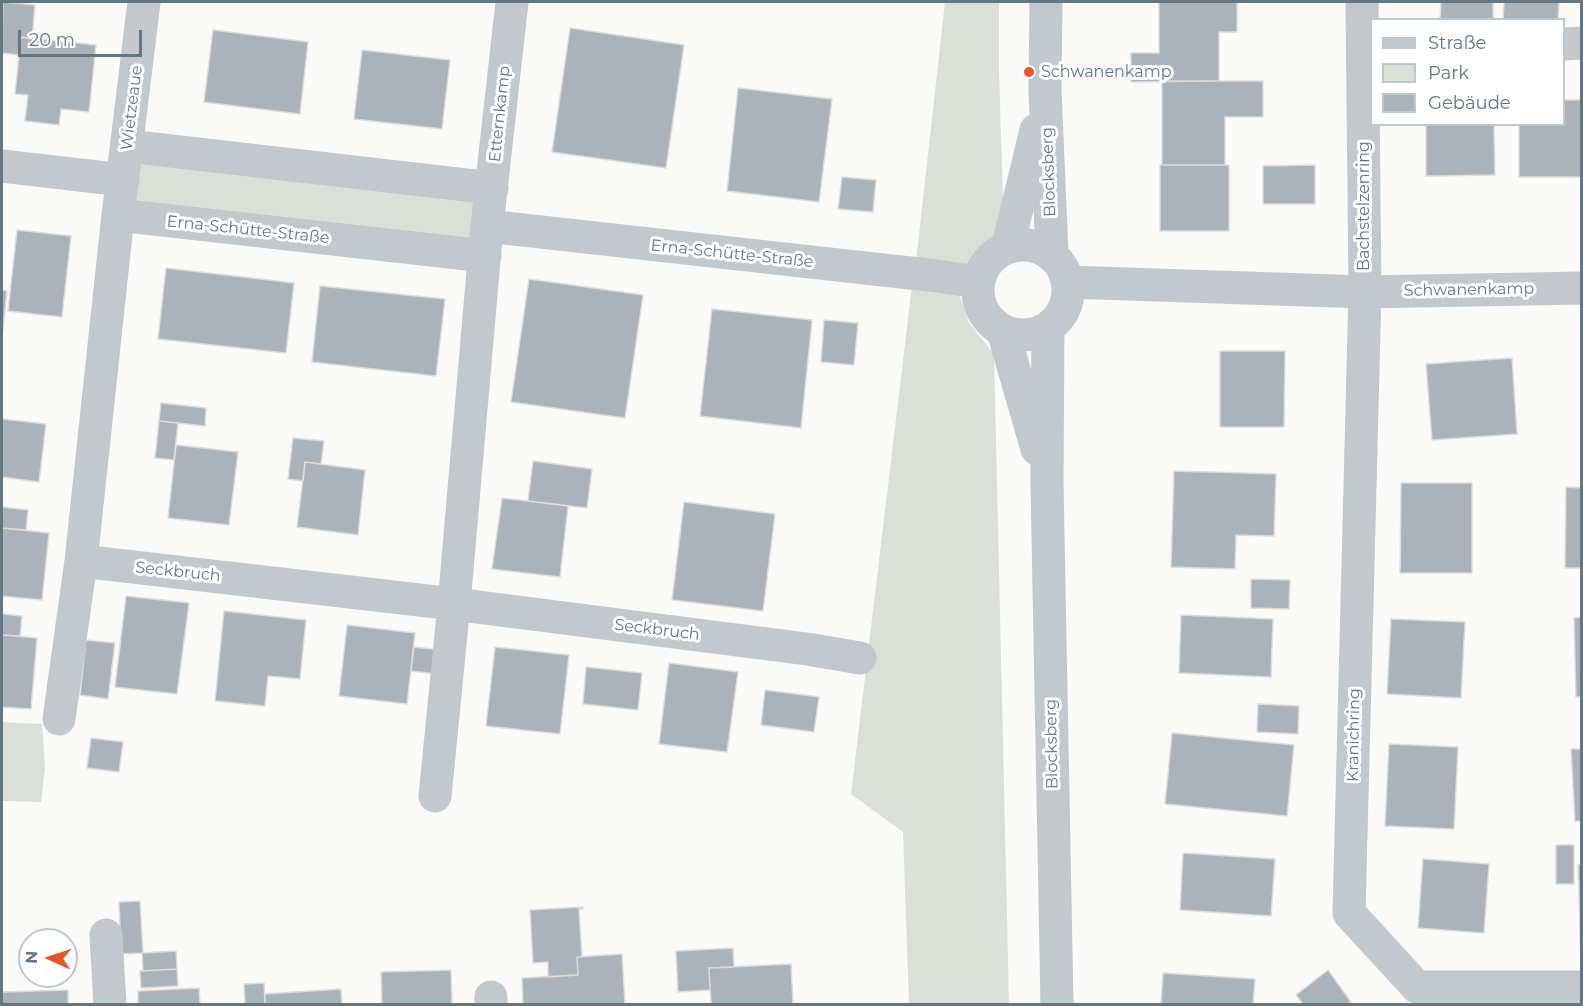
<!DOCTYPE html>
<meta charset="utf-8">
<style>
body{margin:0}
#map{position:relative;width:1583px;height:1006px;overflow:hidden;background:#fafaf8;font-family:Montserrat,sans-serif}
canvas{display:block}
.frame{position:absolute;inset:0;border:3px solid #657683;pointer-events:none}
.legend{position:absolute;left:1370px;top:18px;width:195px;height:108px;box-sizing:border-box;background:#fff;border:2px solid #c1c8cd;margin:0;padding:8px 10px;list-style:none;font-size:18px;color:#657683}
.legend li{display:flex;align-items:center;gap:12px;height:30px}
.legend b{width:30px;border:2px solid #c1c8cd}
.north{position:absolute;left:18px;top:928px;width:60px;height:60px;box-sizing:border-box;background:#fff;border:2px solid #c1c8cd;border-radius:50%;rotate:273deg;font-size:16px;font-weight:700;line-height:24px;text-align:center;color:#657683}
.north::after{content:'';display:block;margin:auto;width:21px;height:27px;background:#e4572e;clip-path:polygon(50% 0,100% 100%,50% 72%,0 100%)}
.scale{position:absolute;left:18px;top:30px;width:124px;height:27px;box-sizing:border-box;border:3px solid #657683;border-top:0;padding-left:8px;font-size:18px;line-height:21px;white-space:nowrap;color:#657683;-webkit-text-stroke:4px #fff;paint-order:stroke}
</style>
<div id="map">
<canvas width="1583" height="1006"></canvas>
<div class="frame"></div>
<ul class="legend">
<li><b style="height:8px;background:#c3c8cc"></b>Straße</li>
<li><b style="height:16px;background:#dadfd7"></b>Park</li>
<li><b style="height:16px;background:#aab3b9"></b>Gebäude</li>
</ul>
<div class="north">N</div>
<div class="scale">20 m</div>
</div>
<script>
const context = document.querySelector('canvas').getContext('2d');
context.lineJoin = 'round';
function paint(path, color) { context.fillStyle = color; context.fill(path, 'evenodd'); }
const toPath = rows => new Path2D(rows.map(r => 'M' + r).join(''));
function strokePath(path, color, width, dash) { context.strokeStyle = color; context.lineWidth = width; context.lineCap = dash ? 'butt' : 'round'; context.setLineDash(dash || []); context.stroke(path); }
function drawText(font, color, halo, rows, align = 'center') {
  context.font = font + ' Montserrat,sans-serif'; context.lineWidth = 6; context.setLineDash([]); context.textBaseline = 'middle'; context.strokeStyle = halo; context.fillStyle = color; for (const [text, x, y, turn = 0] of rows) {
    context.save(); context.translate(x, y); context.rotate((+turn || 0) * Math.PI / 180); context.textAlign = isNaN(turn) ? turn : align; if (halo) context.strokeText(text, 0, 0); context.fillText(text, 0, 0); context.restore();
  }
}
const green = toPath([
 [945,2,999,2,999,72,1004,232,978,254,968,268,916,262],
 [135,158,477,195,472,245,130,208],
 [912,286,957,288,969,323,994,354,1009,1004,909,1004,903,832,851,794],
 [2,722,42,724,45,767,41,802,2,801]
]);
const building = toPath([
 [3,2,35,5,32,39,21,37,19,55,2,53,3,2],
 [1159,2,1237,2,1237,32,1219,32,1219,81,1131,82,1131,53,1159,53,1159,2],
 [1441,2,1493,2,1493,20,1440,20,1441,2],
 [1504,2,1559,2,1558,20,1503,20,1504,2],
 [570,28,684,45,666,168,552,152,570,28],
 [213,30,308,42,300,114,204,102,213,30],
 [21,37,96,45,89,112,61,109,59,125,25,121,28,95,15,94,21,37],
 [362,50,450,60,442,129,354,119,362,50],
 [1162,81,1263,81,1263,117,1225,117,1225,165,1162,165,1162,81],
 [738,88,832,99,819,202,727,191,738,88],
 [1564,100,1582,100,1582,177,1519,177,1519,124,1564,124,1564,100],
 [1426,124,1494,124,1495,175,1426,176,1426,124],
 [1160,165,1229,165,1229,231,1160,231,1160,165],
 [1315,165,1315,204,1263,204,1263,166,1315,165],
 [842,177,876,180,873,212,838,209,842,177],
 [17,230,71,236,62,317,8,311,17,230],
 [166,268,294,283,286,353,158,339,166,268],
 [529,279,643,295,625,418,511,402,529,279],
 [320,286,445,299,436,376,312,362,320,286],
 [2,290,7,291,2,337,2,290],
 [712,309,812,320,801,428,700,416,712,309],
 [824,320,858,323,854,365,821,362,824,320],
 [1220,351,1285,351,1284,427,1220,427,1220,351],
 [1512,358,1517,434,1432,440,1426,364,1512,358],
 [161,403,206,408,205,426,159,421,161,403],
 [2,419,46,424,39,482,2,477,2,419],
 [159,421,178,423,174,460,155,458,159,421],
 [293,438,324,441,321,464,305,462,303,481,288,479,293,438],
 [176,445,238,452,229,525,168,518,176,445],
 [533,461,592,469,587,508,528,501,533,461],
 [305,462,365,470,358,535,297,527,305,462],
 [1174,471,1276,474,1274,536,1236,535,1235,569,1171,567,1174,471],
 [1401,483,1472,483,1472,573,1400,573,1401,483],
 [1566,487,1582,488,1582,568,1565,568,1566,487],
 [502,498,568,506,560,577,492,569,502,498],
 [684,502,775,514,763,611,672,600,684,502],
 [2,507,28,510,26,530,2,528,2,507],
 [2,528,49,533,42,600,2,596,2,528],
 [1251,579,1290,580,1289,609,1251,608,1251,579],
 [126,596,189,603,177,694,115,687,126,596],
 [224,611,306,620,300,679,268,676,265,706,215,701,224,611],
 [2,614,22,616,20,636,2,635,2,614],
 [1181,615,1273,619,1271,677,1179,673,1181,615],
 [1582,617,1582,697,1576,697,1574,618,1582,617],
 [1391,619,1465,622,1461,698,1387,694,1391,619],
 [347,625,415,633,407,704,339,696,347,625],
 [2,635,37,638,31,709,2,707,2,635],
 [86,640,115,643,108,699,80,695,86,640],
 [414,647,441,650,438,674,411,671,414,647],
 [495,647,569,655,560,734,486,726,495,647],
 [669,663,738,672,727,752,659,744,669,663],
 [586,667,642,673,638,710,583,704,586,667],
 [765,690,819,697,814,732,761,725,765,690],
 [1258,704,1299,706,1298,734,1257,732,1258,704],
 [1172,733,1294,745,1287,816,1165,804,1172,733],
 [91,738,123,742,119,772,87,768,91,738],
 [1389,744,1458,747,1454,829,1385,826,1389,744],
 [1571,749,1582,749,1582,821,1575,821,1571,749],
 [1556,845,1574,845,1574,884,1556,884,1556,845],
 [1183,853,1275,859,1271,916,1180,910,1183,853],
 [1423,859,1489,864,1484,933,1418,928,1423,859],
 [1582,864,1582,961,1581,961,1578,865,1582,864],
 [140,901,143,953,121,954,119,902,140,901],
 [583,907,583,909,579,909,582,957,577,957,578,975,548,977,548,962,533,963,530,910,583,907],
 [733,948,734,967,709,968,710,990,678,992,676,951,733,948],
 [176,951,177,969,143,971,142,953,176,951],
 [622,954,625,1004,523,1004,522,978,578,975,577,957,622,954],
 [791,964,793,1004,711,1004,709,968,791,964],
 [177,969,178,986,141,988,140,971,177,969],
 [451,970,452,1004,382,1004,381,972,451,970],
 [1328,970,1351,1002,1347,1004,1303,1004,1296,995,1328,970],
 [1163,973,1255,979,1253,1004,1161,1004,1163,973],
 [264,983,265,1004,245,1004,244,984,264,983],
 [199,988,200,1004,138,1004,138,991,199,988],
 [341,989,342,1004,265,1004,265,994,341,989],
 [68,990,68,1004,2,1004,2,992,68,990]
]);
const minor = toPath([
 [1046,2,1045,90,1052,254],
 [1362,2,1365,292,1349,913,1417,987,1582,987],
 [1564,44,1582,43],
 [128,146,492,188],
 [2,166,123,180],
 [118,215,485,256],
 [487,226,937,276,977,282],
 '978 290a45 45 0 1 1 90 0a45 45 0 1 1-90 0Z',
 [1008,246,1036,130],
 [1068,282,1365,292,1582,288],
 [1048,328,1047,483,1057,1004],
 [1003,331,1037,449],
 [81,561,454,604,807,649,860,658],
 [59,719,81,561,118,215,144,2],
 [435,796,454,604,487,226,512,2],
 [106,935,110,1004],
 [491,997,491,1004]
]);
const markers = [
 [1029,72,6,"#e4572e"]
];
const poiNames = [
 ["Schwanenkamp",1041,72]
];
const streetNames = [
 ["Wietzeaue",132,108,-83],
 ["Etternkamp",500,114,-84],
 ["Blocksberg",1049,172,-92],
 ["Bachstelzenring",1364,206,-90],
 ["Erna-Schütte-Straße",248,230,6],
 ["Erna-Schütte-Straße",732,254,6],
 ["Schwanenkamp",1469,290,-1],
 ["Seckbruch",178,572,6],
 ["Seckbruch",657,630,7],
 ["Kranichring",1354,735,-89],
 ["Blocksberg",1052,744,-91]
];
paint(green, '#dadfd7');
paint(building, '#aab3b9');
strokePath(building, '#dcdcda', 1.5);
strokePath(minor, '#c3c8cc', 33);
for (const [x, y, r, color] of markers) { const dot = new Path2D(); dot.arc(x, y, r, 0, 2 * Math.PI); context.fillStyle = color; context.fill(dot); strokePath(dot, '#fff', 2); }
drawText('16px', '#657683', '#fff', poiNames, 'left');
drawText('16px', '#657683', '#fff', streetNames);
</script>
